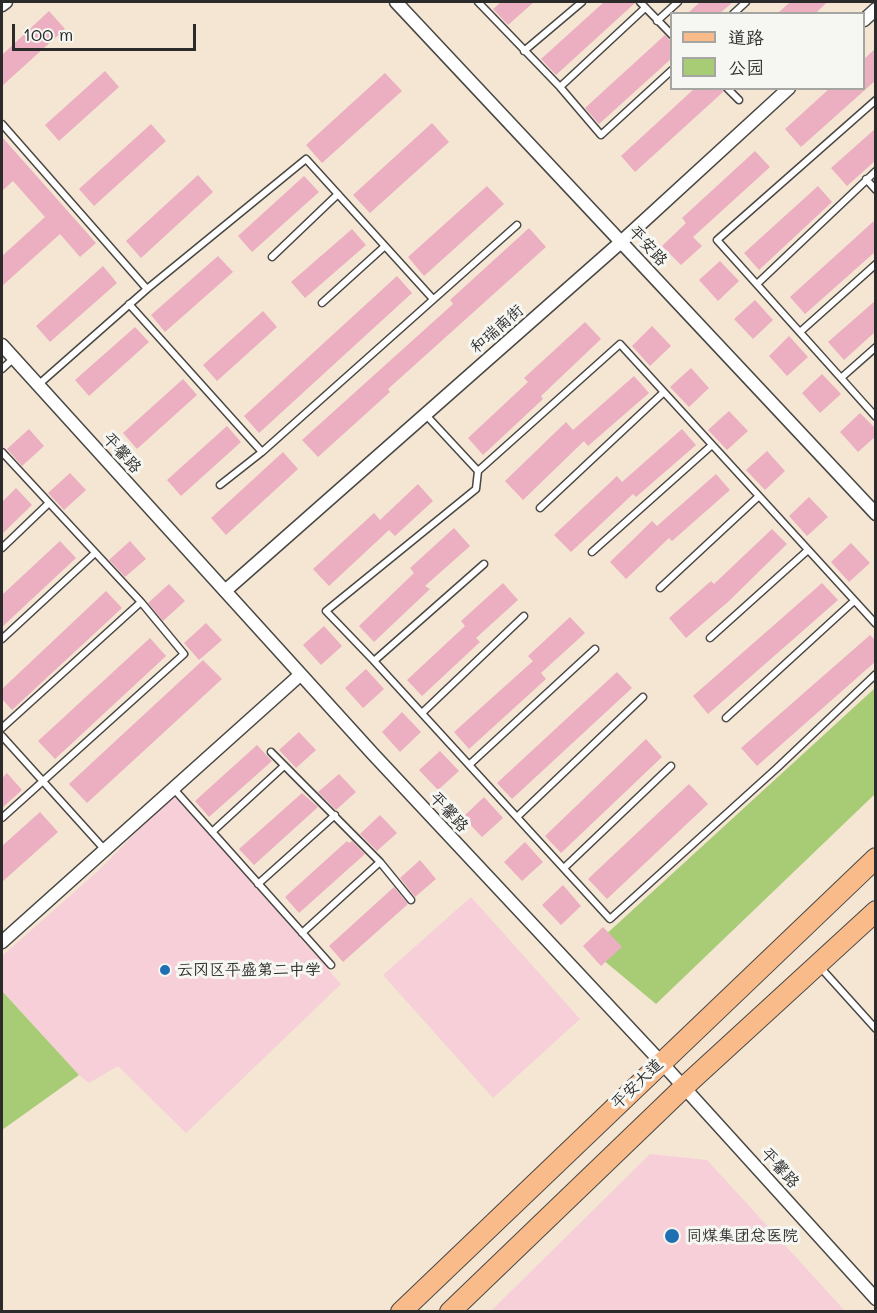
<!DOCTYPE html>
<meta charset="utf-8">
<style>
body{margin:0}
#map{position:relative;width:877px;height:1313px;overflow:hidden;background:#f4e6d3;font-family:Mali,"LXGW WenKai TC",sans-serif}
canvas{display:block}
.frame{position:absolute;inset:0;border:3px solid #2b2b2b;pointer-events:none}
.legend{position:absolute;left:670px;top:12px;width:195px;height:78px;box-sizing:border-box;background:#f6f6f2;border:2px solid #a5a5a2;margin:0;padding:8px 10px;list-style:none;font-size:18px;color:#2b2b2b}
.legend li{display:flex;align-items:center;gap:12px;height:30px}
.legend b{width:30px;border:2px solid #a5a5a2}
.scale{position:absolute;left:12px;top:24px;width:184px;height:27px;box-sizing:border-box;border:3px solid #2b2b2b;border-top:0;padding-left:8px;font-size:18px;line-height:21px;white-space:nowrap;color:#2b2b2b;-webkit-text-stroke:4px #f6f6f2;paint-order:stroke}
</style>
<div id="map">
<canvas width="877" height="1313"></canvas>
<div class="frame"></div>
<ul class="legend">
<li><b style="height:8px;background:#fabb8b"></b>道路</li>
<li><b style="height:16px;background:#a8cc76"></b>公园</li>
</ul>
<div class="scale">100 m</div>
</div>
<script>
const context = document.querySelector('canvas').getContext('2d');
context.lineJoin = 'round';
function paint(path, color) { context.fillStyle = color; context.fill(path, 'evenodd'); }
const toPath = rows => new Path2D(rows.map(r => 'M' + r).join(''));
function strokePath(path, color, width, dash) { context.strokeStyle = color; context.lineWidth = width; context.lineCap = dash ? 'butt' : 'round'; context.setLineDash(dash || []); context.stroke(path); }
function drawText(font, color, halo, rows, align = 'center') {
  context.font = font + ' Mali,"LXGW WenKai TC",sans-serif'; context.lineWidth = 6; context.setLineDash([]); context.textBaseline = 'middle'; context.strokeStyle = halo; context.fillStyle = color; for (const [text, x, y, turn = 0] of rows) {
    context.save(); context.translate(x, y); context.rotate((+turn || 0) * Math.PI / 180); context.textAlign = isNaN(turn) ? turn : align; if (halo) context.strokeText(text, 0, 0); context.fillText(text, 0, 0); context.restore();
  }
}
const built = toPath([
 [174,794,341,984,186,1133,118,1066,89,1083,79,1075,2,991,2,956,99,870],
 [471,897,580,1019,493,1098,383,975],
 [650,1154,707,1160,845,1311,491,1311]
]);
const green = toPath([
 [875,688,875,794,656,1004,590,949],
 [2,991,79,1075,2,1130]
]);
const building = toPath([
 [501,2,534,2,508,25,493,9],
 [604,2,635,2,635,3,556,75,541,59],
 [700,2,733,2,719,14,687,14],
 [790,2,827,2,815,14,777,14],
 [49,11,65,29,2,86,2,55],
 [665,35,672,42,672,58,599,124,585,108],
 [876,48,876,80,801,147,785,129,830,88,864,88,864,59],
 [105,71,119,87,59,141,45,125],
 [385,73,402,91,322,163,306,145],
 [695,88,722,88,723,92,635,172,621,156],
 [432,123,449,142,370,213,353,195],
 [151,124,166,141,94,206,79,189],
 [876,128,876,160,847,186,831,168],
 [2,137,96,243,80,257,60,234,2,286,2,256,45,217,13,181,2,191],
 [755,151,770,167,693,237,702,246,681,265,662,246,686,223,682,218],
 [198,175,213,192,141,258,126,241],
 [304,176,319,192,252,252,238,236],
 [487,186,504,204,424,276,408,257],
 [818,186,832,202,759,270,744,253],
 [876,219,876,251,805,314,790,297],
 [529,228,546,247,388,389,390,392,318,457,302,440,453,304,450,300],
 [352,229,366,245,305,298,291,282],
 [218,256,233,272,165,332,151,315],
 [720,261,739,281,718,301,699,280],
 [103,266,117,283,50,342,36,326],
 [397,276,412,293,259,433,244,416],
 [755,300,773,320,753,339,734,319],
 [876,300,876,331,844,360,828,342],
 [263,311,277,327,217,381,203,365],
 [585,322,601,339,541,396,543,399,483,455,468,438,528,382,524,378],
 [652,326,671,346,650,366,632,346],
 [135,327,149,342,89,396,75,380],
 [789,336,808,357,787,376,769,356],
 [691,368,709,388,689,407,670,387],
 [822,374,841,394,820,413,802,393],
 [634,376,649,393,588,446,584,441,523,500,505,481,566,422,573,430],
 [183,379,197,395,137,449,123,433],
 [729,411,748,431,727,450,708,430],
 [860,413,876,429,876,436,858,452,840,432],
 [227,426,241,442,181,496,167,480],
 [29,429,44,446,22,466,7,449],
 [682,429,696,445,636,497,633,494,571,552,554,535,617,476,622,482],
 [767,451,785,471,765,490,746,470],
 [283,452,298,469,226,535,211,518],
 [70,473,86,490,64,510,48,493],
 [716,474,730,490,672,541,669,538,626,579,610,562,652,521,657,526],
 [418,484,433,501,395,536,389,530,329,586,313,569,374,513,380,520],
 [16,488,32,505,2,534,2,502],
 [809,497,828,517,807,536,789,516],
 [454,528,470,546,425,586,430,589,374,642,359,626,414,573,410,568],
 [772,529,787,544,729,601,686,638,669,618,711,581,714,584],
 [60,541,76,558,2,627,2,595],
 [130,541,146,559,125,577,109,560],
 [851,543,870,563,849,582,831,562],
 [503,583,518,600,476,638,480,642,422,696,407,680,465,626,461,621],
 [822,583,838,600,708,714,693,696],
 [169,584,185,601,163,621,148,603],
 [106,591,122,608,12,710,2,699,2,689],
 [570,617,585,633,541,673,546,679,469,749,454,732,533,661,528,656],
 [206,623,222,640,199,660,184,643],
 [324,626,342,646,321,665,303,645],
 [870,635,876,641,876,661,757,766,741,748],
 [150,638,166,656,55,759,38,741],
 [203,660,222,679,87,803,69,784],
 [366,669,384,689,363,708,345,688],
 [617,672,632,688,512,799,497,783],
 [402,712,421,732,400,752,382,732],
 [299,732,316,750,296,768,279,750],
 [646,739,662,757,561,853,545,836],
 [257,745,272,761,209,817,195,801],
 [440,751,459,771,438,790,419,770],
 [7,773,22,790,2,808,2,778],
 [339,774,356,792,336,810,318,792],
 [689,784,708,804,607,899,588,879],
 [302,793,318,807,254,865,239,849],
 [484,797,503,818,482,837,463,817],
 [40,812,58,832,2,882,2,846],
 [380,815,397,833,377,851,360,834],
 [347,841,349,843,352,841,365,854,299,913,285,897],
 [525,842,543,862,522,881,504,862],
 [420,860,436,879,415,897,400,878],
 [563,885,581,906,561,925,542,905],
 [394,887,408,904,343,962,329,946],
 [603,927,622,947,601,966,583,946]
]);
const service = toPath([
 [478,2,560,87,601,135,672,70],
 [640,2,672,35],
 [733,14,746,2],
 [657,21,678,2],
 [524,51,582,2],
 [560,87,645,8],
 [727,88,739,100],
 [876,100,717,240,876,417],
 [2,124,147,289,38,385],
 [866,179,876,190],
 [272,257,338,194],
 [757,284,876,171],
 [147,289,306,159,433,299],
 [322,303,385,246],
 [129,304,262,452],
 [800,332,876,264],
 [2,369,14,358],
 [841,378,876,347],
 [425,414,478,471,620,344,876,624],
 [2,452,141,602,184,654,2,818],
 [478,471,476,489,326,611,374,661,610,919,777,768,876,674],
 [220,485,262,452,517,225],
 [540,508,664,392],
 [2,548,49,503],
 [592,552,712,445],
 [660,588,759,496],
 [710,638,808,550],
 [2,639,95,553],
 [374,661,484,564],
 [422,713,524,616],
 [726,718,854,601],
 [2,728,141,602],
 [2,736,105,850],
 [271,752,380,862,411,900],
 [469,765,595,649],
 [173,788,331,965],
 [517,817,643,697],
 [212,832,284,766],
 [564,868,671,766],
 [258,884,335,815],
 [302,933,380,862],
 [820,967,876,1029]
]);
const minor = toPath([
 [396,2,876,514],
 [2,5,6,2],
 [864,20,876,9],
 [2,345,373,754,661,1062,876,1299],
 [225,591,621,242,789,88],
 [2,942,300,675]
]);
const primary = toPath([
 [401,1312,876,858],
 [450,1312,684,1087,876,911]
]);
const markers = [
 [165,970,6,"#1f6fb2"],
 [672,1236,8,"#1f6fb2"]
];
const streetNames = [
 ["平安路",648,246,47],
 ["和瑞南街",497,329,-41],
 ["平馨路",122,453,48],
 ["平馨路",449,812,47],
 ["平安大道",637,1084,-44],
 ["平馨路",780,1168,48]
];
const poiNames = [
 ["云冈区平盛第二中学",177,970],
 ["同煤集团总医院",686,1236]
];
paint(built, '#f6cfd9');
paint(green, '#a8cc76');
paint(building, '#ecaec1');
strokePath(service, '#494744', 9);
strokePath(minor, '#494744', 15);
strokePath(primary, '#494744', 22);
strokePath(service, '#fff', 6);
strokePath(minor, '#fff', 12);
strokePath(primary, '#fabb8b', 20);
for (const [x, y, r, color] of markers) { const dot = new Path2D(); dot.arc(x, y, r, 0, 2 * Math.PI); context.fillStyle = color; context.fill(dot); strokePath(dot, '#f6f6f2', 2); }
drawText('16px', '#2b2b2b', '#f6f6f2', streetNames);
drawText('16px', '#2b2b2b', '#f6f6f2', poiNames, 'left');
</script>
